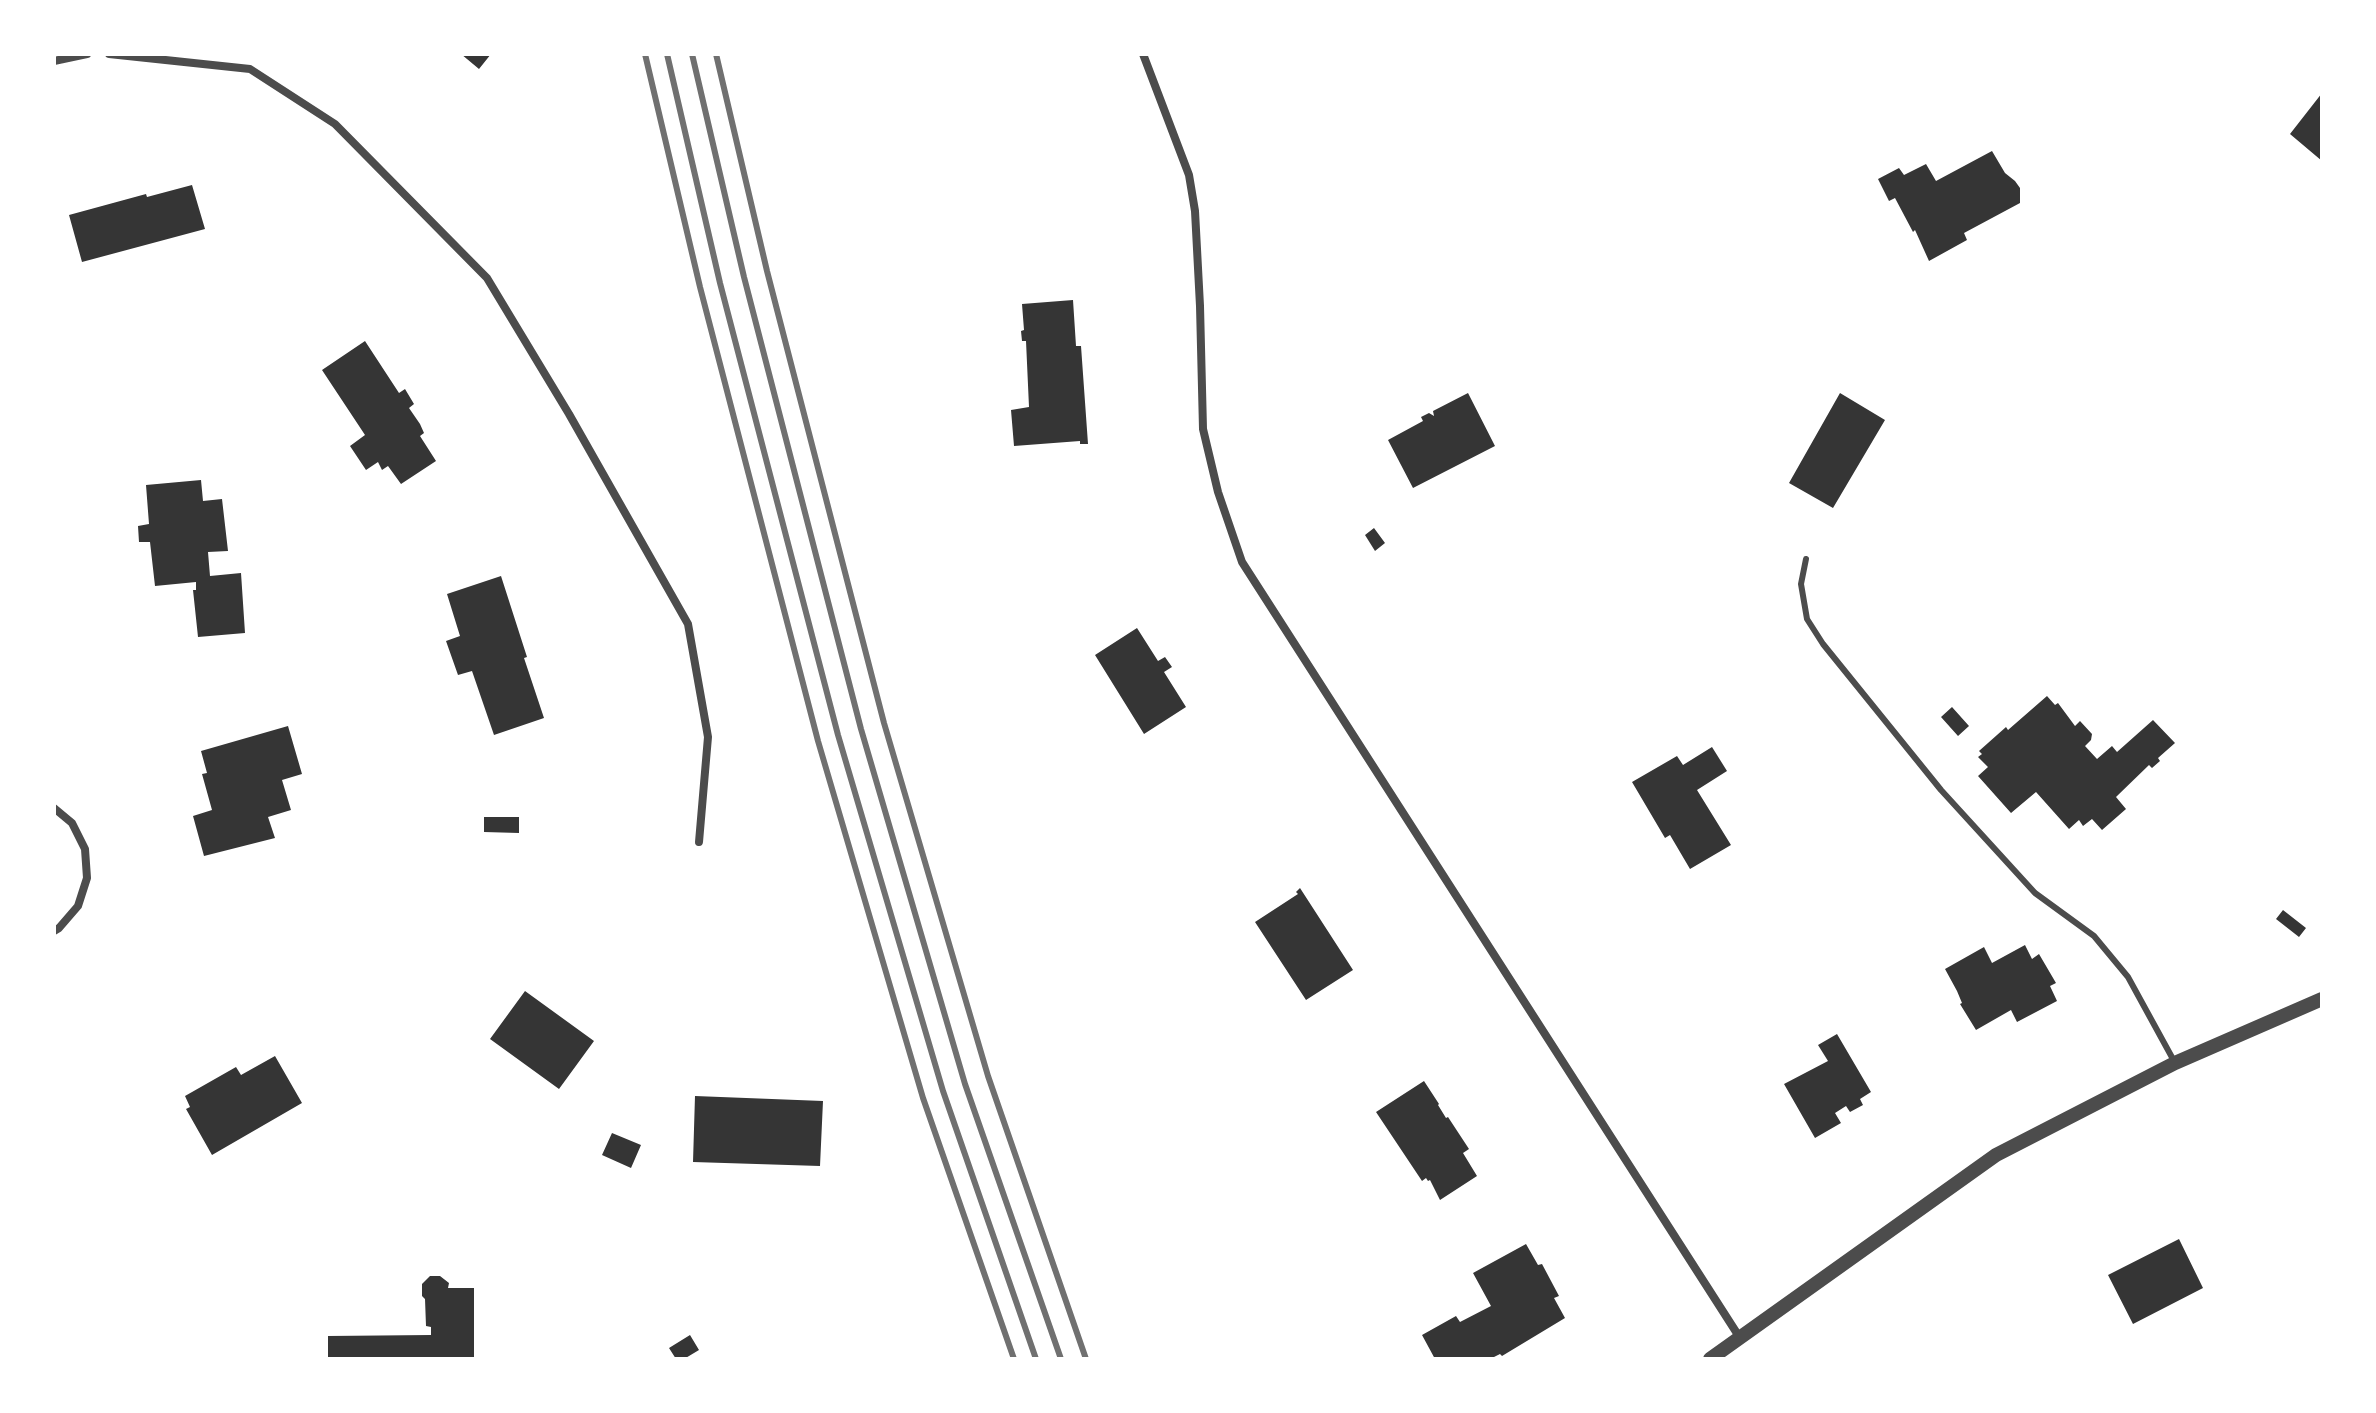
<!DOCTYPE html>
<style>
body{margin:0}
#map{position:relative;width:2376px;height:1413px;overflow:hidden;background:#fff;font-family:Bitter,serif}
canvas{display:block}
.frame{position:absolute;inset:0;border:56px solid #fff;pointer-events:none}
</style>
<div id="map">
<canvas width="2376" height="1413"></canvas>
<div class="frame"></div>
</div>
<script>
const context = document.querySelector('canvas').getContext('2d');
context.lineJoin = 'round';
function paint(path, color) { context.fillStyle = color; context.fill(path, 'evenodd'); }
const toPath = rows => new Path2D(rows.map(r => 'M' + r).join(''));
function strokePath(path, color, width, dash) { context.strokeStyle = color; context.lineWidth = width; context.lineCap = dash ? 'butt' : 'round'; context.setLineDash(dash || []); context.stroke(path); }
const building = toPath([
 [461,54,491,54,479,69],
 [2322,93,2322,161,2290,134],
 [1992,151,2005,173,2015,181,2020,188,2020,203,1964,233,1967,240,1929,261,1915,230,1913,232,1895,198,1889,201,1878,179,1899,168,1904,175,1926,164,1936,181],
 [192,185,205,229,82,262,69,215,146,194,147,197],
 [1073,300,1076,346,1081,346,1088,444,1080,444,1080,441,1014,446,1011,410,1029,407,1026,341,1022,341,1021,331,1024,330,1022,304],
 [365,341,399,393,405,389,414,404,409,408,420,424,424,433,420,436,436,461,401,484,388,466,382,470,378,462,366,470,350,446,365,435,322,370],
 [1468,393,1495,446,1413,488,1388,440,1423,421,1421,417,1429,413,1434,416,1433,411],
 [1840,393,1885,420,1833,508,1789,483],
 [201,480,203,501,222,499,228,551,208,552,210,576,241,573,245,633,198,637,193,590,196,590,196,582,155,586,150,542,139,542,138,526,149,524,146,485],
 [1374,528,1385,543,1375,551,1365,535],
 [501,576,527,657,524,658,544,718,494,735,472,671,458,675,446,641,460,636,447,594],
 [1137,628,1158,661,1165,657,1172,667,1164,672,1186,707,1144,734,1095,655],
 [2047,696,2055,705,2058,703,2075,726,2080,721,2092,734,2091,740,2085,746,2097,759,2112,746,2117,752,2153,720,2175,743,2158,758,2160,761,2152,768,2149,765,2116,797,2126,809,2102,830,2092,819,2083,826,2079,820,2069,829,2036,792,2011,813,1978,776,1988,767,1978,757,1982,754,1979,751,2006,727,2008,730],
 [1952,707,1969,726,1958,736,1941,717],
 [288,726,302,774,282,780,291,810,268,817,275,838,204,856,193,816,212,810,202,774,207,773,201,751],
 [1712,747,1727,771,1697,790,1731,845,1690,869,1670,835,1665,838,1632,782,1677,756,1683,765],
 [484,817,519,817,519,833,484,832],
 [1300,888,1353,970,1306,1000,1255,922,1298,894,1296,892],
 [2283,910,2306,928,2299,937,2276,919],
 [2025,945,2032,959,2039,954,2056,983,2050,986,2057,1001,2017,1022,2011,1010,1976,1030,1960,1004,1962,1003,1957,991,1945,969,1984,947,1992,963],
 [525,991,594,1041,559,1089,490,1039],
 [1837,1034,1871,1092,1860,1099,1863,1105,1850,1112,1846,1106,1835,1113,1841,1123,1815,1138,1784,1084,1828,1061,1818,1045],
 [275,1056,302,1103,212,1155,186,1109,190,1107,185,1096,236,1067,241,1075],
 [1424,1081,1439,1104,1438,1105,1446,1118,1448,1117,1469,1149,1463,1153,1477,1176,1440,1200,1430,1180,1428,1181,1426,1178,1422,1181,1376,1112],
 [695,1096,823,1101,820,1166,693,1162],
 [612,1133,641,1145,631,1168,602,1155],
 [2179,1239,2203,1288,2133,1324,2108,1275],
 [1526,1244,1538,1265,1542,1264,1559,1296,1554,1298,1565,1318,1502,1356,1500,1354,1490,1359,1435,1359,1422,1335,1456,1316,1460,1322,1491,1306,1473,1273],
 [430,1276,440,1276,449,1283,448,1288,474,1288,474,1359,328,1359,328,1336,431,1335,431,1327,426,1326,425,1299,422,1296,422,1284],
 [690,1335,699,1350,684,1359,676,1359,669,1348]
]);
const service = toPath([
 [1806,559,1801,584,1807,619,1823,644,1941,790,2035,893,2094,936,2128,977,2174,1061]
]);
const minor = toPath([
 [109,54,250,69,335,124,487,278,569,414,688,624,708,737,699,842],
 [1143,54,1189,175,1195,211,1200,306,1203,429,1218,492,1242,562,1740,1338],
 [54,61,87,54],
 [54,808,72,823,85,849,87,878,78,906,59,928,54,931]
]);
const tertiary = toPath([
 [1710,1359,1996,1155,2175,1063,2322,999]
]);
const rail = toPath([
 [645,54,700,287,818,741,923,1098,1014,1359],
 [667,54,720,283,838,735,943,1091,1036,1359],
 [692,54,744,277,861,729,965,1084,1061,1359],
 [716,54,767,271,884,723,988,1076,1086,1359]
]);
paint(building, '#353535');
strokePath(service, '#4c4c4c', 6);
strokePath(minor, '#4c4c4c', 8);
strokePath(tertiary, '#4c4c4c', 14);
strokePath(rail, '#707070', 6);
</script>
